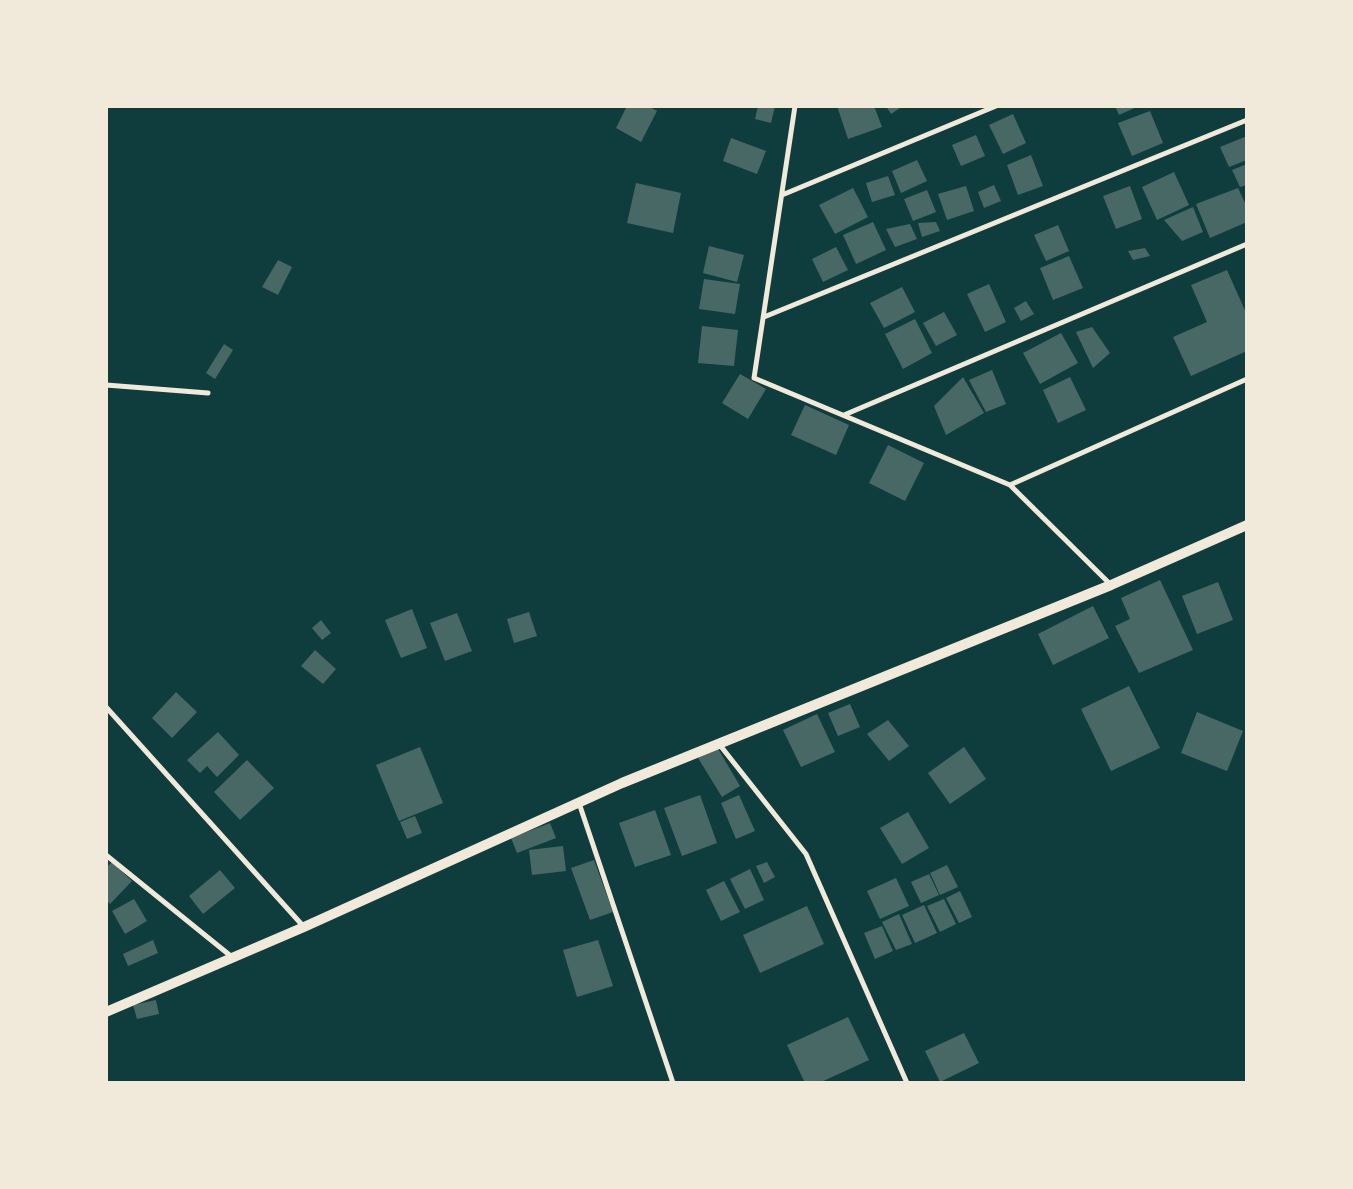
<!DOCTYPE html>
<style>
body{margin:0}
#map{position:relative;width:1353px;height:1189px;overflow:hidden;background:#0f3d3e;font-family:Lato,sans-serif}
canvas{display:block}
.frame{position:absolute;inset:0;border:108px solid #f1e9da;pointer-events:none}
</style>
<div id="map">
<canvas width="1353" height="1189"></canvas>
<div class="frame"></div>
</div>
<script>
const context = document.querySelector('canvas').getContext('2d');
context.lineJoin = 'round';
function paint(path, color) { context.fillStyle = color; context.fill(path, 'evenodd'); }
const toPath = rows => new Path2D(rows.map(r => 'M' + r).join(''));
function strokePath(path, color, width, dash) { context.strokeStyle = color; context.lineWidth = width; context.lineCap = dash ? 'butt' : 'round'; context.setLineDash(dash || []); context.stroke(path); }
const building = toPath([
 [627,106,648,106,657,111,641,142,616,128],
 [758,106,775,106,771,123,755,119],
 [837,106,874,106,882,127,848,139],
 [886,106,903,106,891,114],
 [1115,106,1139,106,1119,115],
 [1150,111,1163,143,1132,156,1118,123],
 [1013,114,1026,143,1003,154,989,125],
 [976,135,985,156,961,166,952,145],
 [1247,136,1247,160,1229,167,1220,147],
 [731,138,766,151,757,174,723,161],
 [1031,155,1043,186,1018,195,1007,165],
 [917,160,927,181,901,193,892,171],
 [1247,164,1247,185,1240,187,1232,170],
 [1174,172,1189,205,1157,220,1142,187],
 [888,176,895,195,872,202,866,183],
 [636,183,681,193,673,233,627,223],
 [994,185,1001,201,984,208,978,192],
 [966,186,974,211,947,220,938,194],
 [1130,186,1142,219,1116,229,1103,196],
 [853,188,868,217,835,234,819,205],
 [1238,188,1247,207,1247,222,1210,238,1196,204],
 [927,190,936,212,913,221,904,199],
 [1193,207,1203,232,1182,241,1164,220],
 [873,222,886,250,856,264,843,235],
 [936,222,940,231,922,237,918,223],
 [910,224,917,239,895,247,886,229],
 [1058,225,1069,251,1046,261,1034,235],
 [709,246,744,255,737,282,703,273],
 [836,247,848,270,823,282,812,259],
 [1145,248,1150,256,1133,260,1128,251],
 [1069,256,1083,288,1053,300,1040,268],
 [278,260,292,267,278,295,262,287],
 [1227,270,1247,315,1247,351,1191,376,1173,337,1207,322,1191,285],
 [704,279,740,284,735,314,699,309],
 [989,284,1006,322,985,332,967,294],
 [902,287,915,312,884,328,870,303],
 [1026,301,1034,314,1021,321,1014,308],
 [944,312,957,335,936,346,923,323],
 [915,319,932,353,903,369,885,334],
 [702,326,738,330,734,366,698,363],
 [1092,327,1110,353,1093,368,1076,332],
 [1061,333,1078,363,1040,384,1023,353],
 [224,344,233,350,215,379,206,373],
 [992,370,1006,404,986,412,969,380],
 [740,374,766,389,748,419,722,403],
 [963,377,984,413,946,435,934,406],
 [1070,377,1086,410,1058,423,1043,390],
 [805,405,849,425,836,455,791,435],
 [888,445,924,463,905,501,869,483],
 [1160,580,1193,650,1139,673,1115,626,1130,619,1121,598],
 [1218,582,1233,620,1197,634,1182,596],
 [1093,606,1109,638,1053,665,1038,634],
 [412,609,427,648,401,658,385,620],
 [529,612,537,636,514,643,507,619],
 [457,613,472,651,445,661,430,623],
 [321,620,331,633,322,640,312,628],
 [315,650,336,669,323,684,301,666],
 [1129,686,1160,748,1111,771,1081,709],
 [176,692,197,712,172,738,152,718],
 [850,704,860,727,838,736,828,713],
 [1197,712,1243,731,1227,771,1181,753],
 [817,714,835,752,801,767,783,730],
 [888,720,909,746,889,761,867,734],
 [218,732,239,755,217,777,207,766,200,773,187,760],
 [420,747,443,803,399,821,376,765],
 [717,747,740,786,722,797,698,758],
 [964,747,986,779,950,804,928,773],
 [247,760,274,788,240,820,214,792],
 [700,795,717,843,682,856,664,808],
 [739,795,755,831,736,839,721,803],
 [655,810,671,855,635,867,619,823],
 [908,812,929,848,902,864,880,828],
 [415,816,422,833,407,839,400,822],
 [550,823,556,838,517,853,511,838],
 [563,846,566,871,532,875,529,850],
 [594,860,613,912,590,920,571,868],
 [112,862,132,881,110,904,106,900,106,868],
 [767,862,775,877,764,883,756,866],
 [947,865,958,887,940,895,930,873],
 [750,869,764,900,745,909,730,879],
 [220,870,235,888,203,914,189,896],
 [929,874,939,895,921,903,911,882],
 [896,878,909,906,880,919,867,891],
 [724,881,740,912,721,921,706,890],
 [960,891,972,917,959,923,946,898],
 [134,899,147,921,125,934,112,911],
 [944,899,956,924,940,932,927,906],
 [924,905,937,933,915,943,902,915],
 [807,906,824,944,760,973,743,935],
 [899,914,912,944,896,950,882,922],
 [882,926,893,951,875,959,864,933],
 [153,940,158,953,128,966,123,954],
 [598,940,613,986,577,997,563,950],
 [156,1000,159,1014,137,1019,133,1005],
 [848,1017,869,1060,819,1083,805,1083,787,1045],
 [964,1033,979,1063,940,1082,925,1051]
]);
const minor = toPath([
 [795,106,754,378,1010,485,1111,585],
 [782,195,996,106],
 [764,317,1247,120],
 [106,385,208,393],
 [844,415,1247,244],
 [1010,485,1247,379],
 [106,707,304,927],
 [719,744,806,854,907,1083],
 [579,803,673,1083],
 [106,855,232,957]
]);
const secondary = toPath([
 [106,1012,304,927,622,783,1111,585,1247,525]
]);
paint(building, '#486865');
strokePath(minor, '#f1e9da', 5);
strokePath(secondary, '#f1e9da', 10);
</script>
